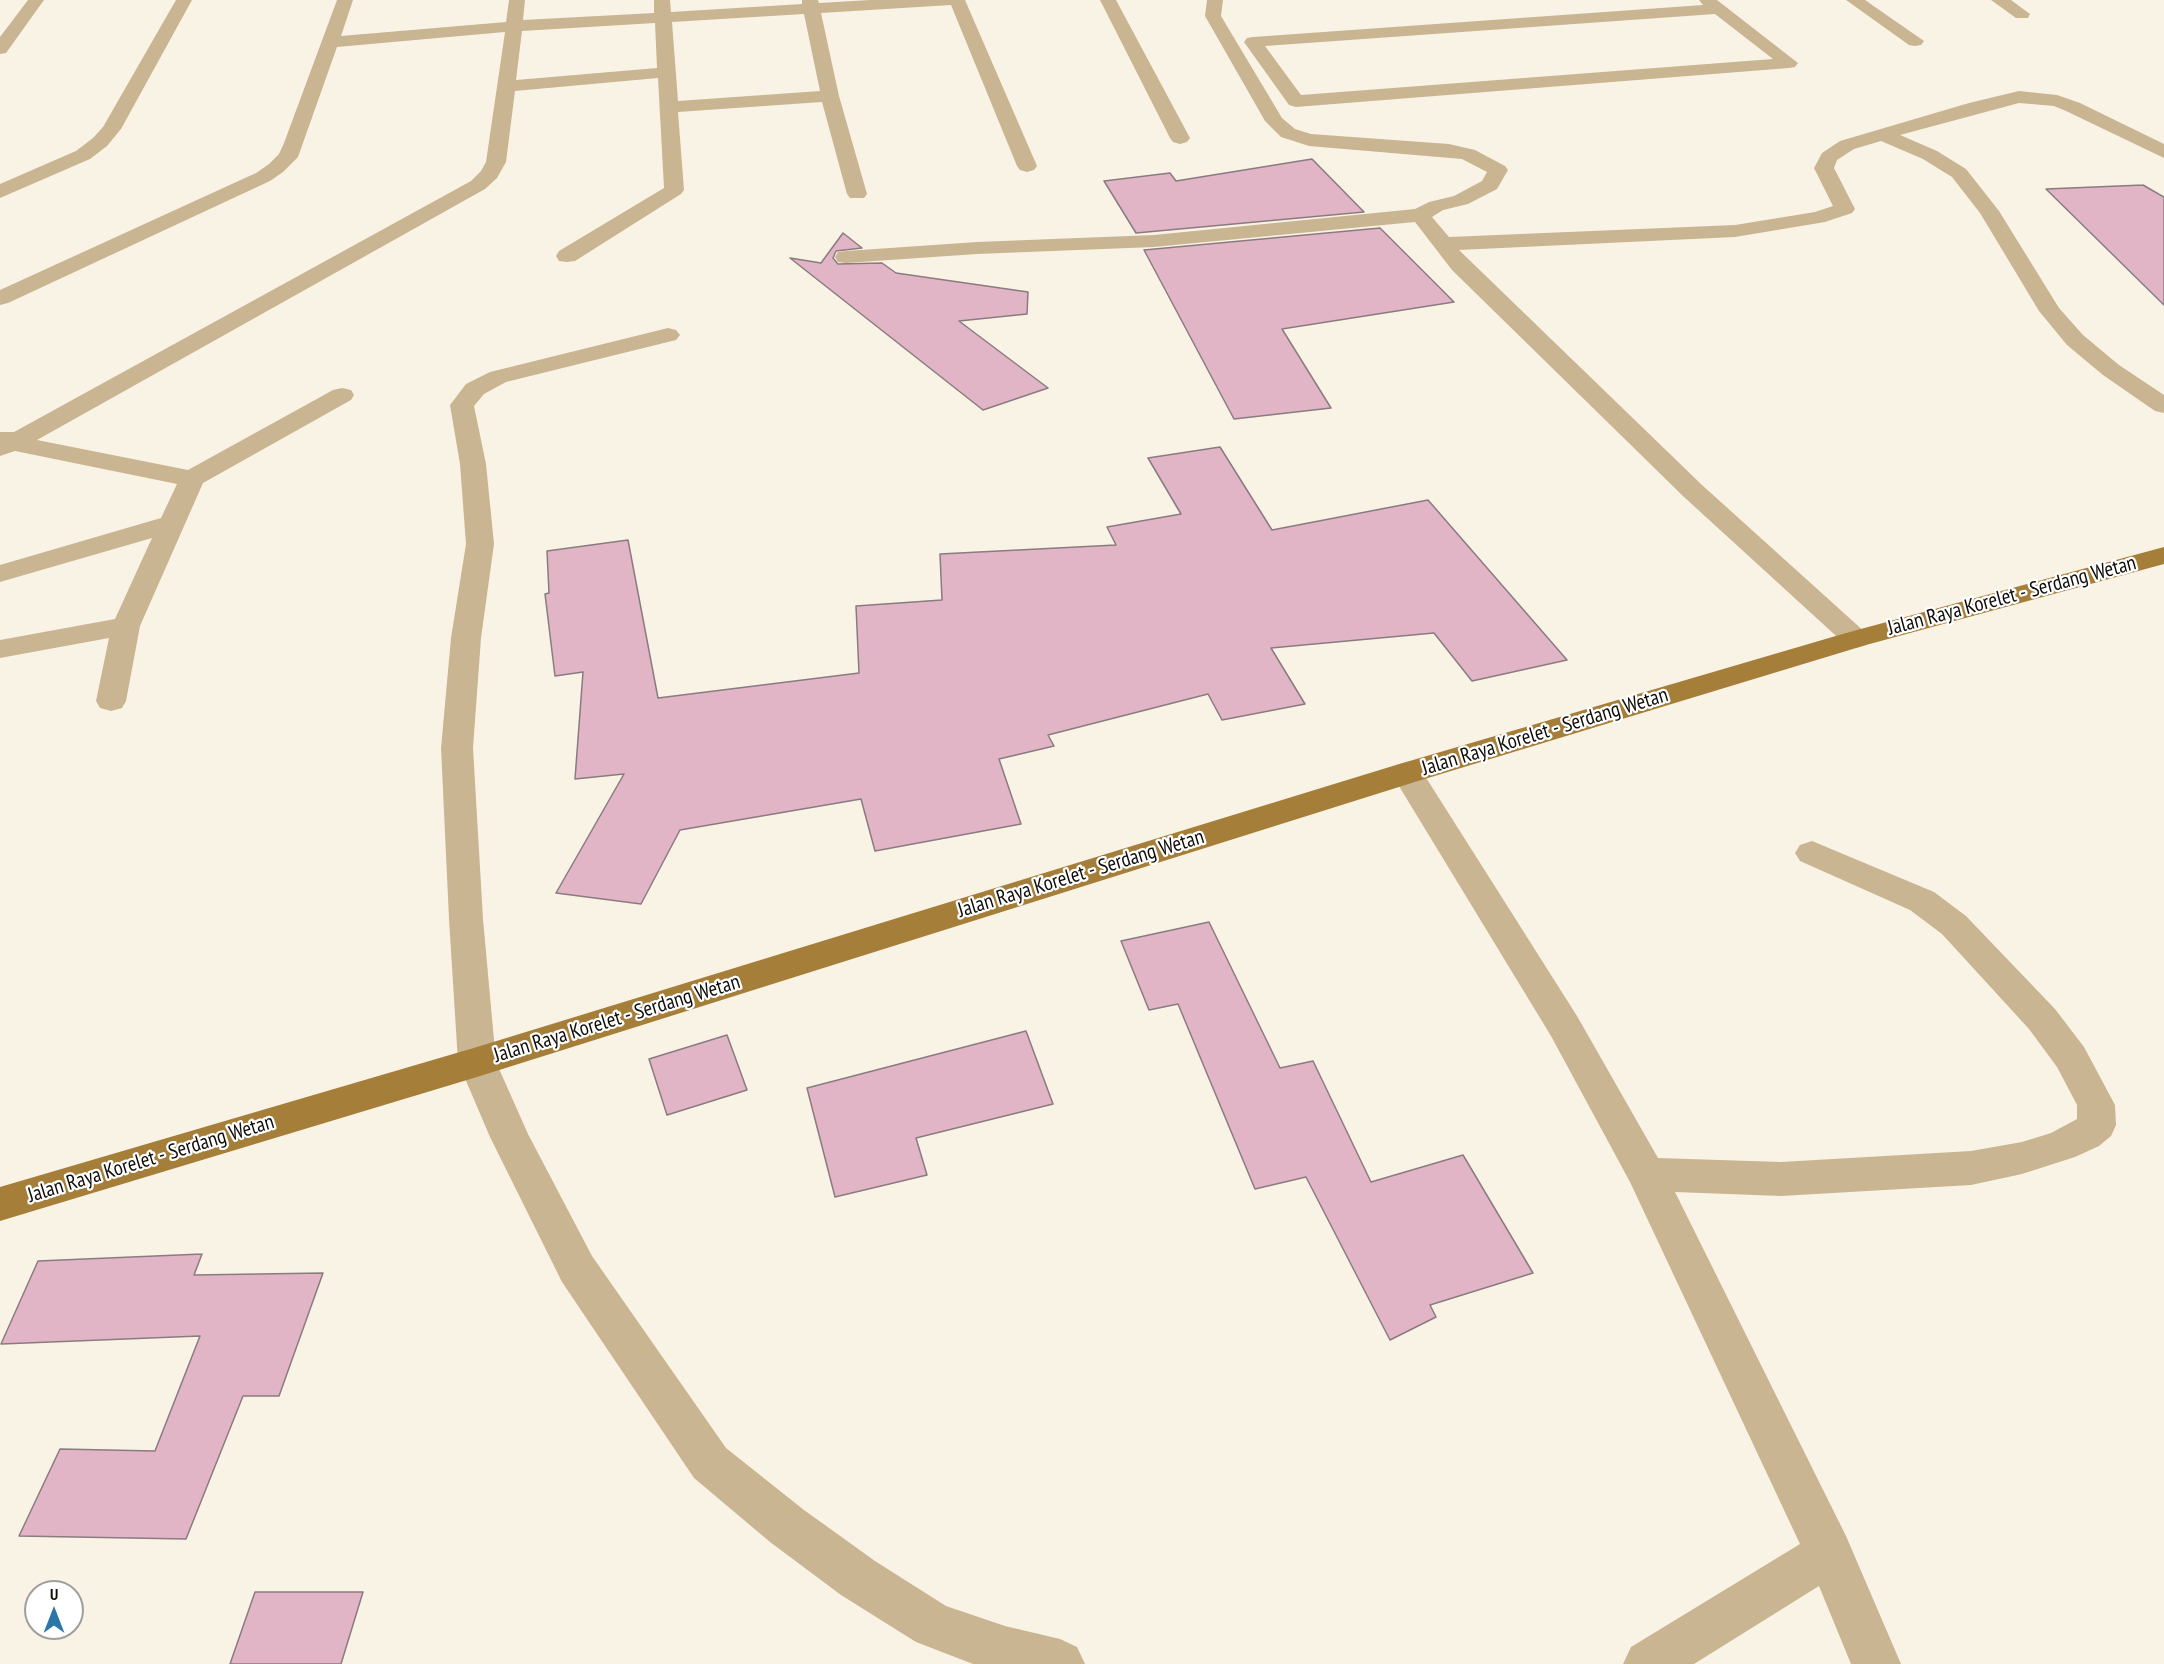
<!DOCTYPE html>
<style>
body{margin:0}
#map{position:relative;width:2164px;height:1664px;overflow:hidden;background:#f9f3e5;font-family:"PT Sans Narrow",sans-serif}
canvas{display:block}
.north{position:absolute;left:24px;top:1580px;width:60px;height:60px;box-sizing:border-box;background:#fff;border:2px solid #9f9e9c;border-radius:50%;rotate:0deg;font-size:16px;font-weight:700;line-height:24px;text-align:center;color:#0f0d08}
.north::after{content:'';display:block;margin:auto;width:21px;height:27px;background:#2a76a9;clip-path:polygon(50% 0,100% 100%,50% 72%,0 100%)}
</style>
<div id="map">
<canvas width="2164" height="1664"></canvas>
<div class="north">U</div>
</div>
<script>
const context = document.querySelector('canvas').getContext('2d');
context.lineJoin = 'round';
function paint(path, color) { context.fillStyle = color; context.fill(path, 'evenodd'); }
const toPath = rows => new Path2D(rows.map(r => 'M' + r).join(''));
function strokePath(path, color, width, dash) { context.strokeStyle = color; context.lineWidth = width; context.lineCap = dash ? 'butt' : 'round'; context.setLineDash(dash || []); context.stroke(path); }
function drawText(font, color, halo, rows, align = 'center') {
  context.font = font + ' "PT Sans Narrow",sans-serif'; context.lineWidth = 4.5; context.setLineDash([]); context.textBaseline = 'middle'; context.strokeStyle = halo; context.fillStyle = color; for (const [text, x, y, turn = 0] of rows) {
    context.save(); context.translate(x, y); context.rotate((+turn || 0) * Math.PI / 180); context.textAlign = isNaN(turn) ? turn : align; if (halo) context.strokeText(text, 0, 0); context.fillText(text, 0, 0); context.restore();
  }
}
const building = toPath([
 [1312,159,1364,212,1136,233,1104,181,1170,173,1176,181,1312,159],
 [2143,185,2164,197,2164,305,2046,189,2143,185],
 [1380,228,1454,302,1282,329,1331,408,1234,419,1144,250,1380,228],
 [843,233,862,248,836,251,833,258,838,264,882,263,896,273,1028,292,1027,314,959,321,1048,388,983,410,790,258,821,263,843,233],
 [1220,447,1272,530,1428,500,1567,660,1472,681,1434,633,1271,648,1305,704,1222,720,1208,694,1048,735,1054,746,999,759,1021,824,875,851,861,799,680,830,641,904,556,893,624,774,575,779,583,672,555,676,545,594,549,593,547,551,628,540,658,698,859,673,856,606,942,600,940,554,1116,545,1107,527,1181,514,1148,458,1220,447],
 [1209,922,1280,1068,1313,1061,1371,1182,1463,1155,1533,1273,1430,1305,1436,1317,1390,1340,1306,1177,1255,1189,1178,1004,1149,1010,1121,941,1209,922],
 [1026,1031,1053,1104,916,1138,927,1175,835,1197,807,1088,1026,1031],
 [727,1035,747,1090,667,1115,649,1059,727,1035],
 [202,1254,194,1275,323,1273,279,1396,243,1396,186,1539,19,1536,60,1449,155,1451,200,1336,1,1344,38,1261,202,1254],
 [255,1592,363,1592,341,1664,230,1664,255,1592]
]);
const street = toPath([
 [28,0,44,0,6,53,0,54,0,37,28,0],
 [176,0,192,0,121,129,107,146,90,159,0,198,0,184,76,151,93,138,103,127,176,0],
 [337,0,353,0,341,36,506,22,509,0,525,0,523,20,654,13,654,0,670,0,671,12,802,4,802,0,818,0,819,3,870,0,965,0,1037,166,1034,170,1027,172,1020,170,1017,166,951,5,821,13,839,96,867,194,864,198,850,198,847,194,822,102,678,112,684,190,681,194,575,261,567,262,559,261,556,256,559,251,664,188,658,78,515,91,506,162,497,178,485,189,37,440,188,470,333,390,342,388,351,390,354,395,351,400,203,483,140,626,126,701,122,708,111,711,100,708,96,701,109,638,0,658,0,640,115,619,152,538,0,582,0,565,161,518,177,484,15,451,0,456,0,432,14,432,471,181,481,171,486,162,505,32,337,47,298,157,283,172,270,181,8,303,0,305,0,290,256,173,269,164,279,154,284,143,337,0],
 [804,14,820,91,678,101,672,22,804,14],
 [655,23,657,68,516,80,522,31,655,23],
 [1100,0,1116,0,1190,138,1187,142,1180,144,1173,142,1170,138,1100,0],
 [1207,0,1223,0,1221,16,1282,118,1295,129,1311,134,1449,144,1475,150,1505,166,1508,170,1497,189,1468,204,1443,210,1432,217,1449,237,1735,225,1815,212,1833,206,1814,168,1822,153,1840,141,1969,103,2019,91,2057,95,2080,103,2164,144,2164,158,2066,111,2054,106,2019,103,1900,135,1937,151,1966,169,1999,211,2059,308,2083,335,2119,365,2164,395,2164,413,2155,411,2103,375,2067,345,2039,311,1980,213,1952,177,1923,159,1881,141,1854,149,1837,160,1834,168,1855,209,1852,213,1825,222,1735,237,1459,250,1702,485,1866,633,1871,639,1866,645,1856,648,1846,645,1684,497,1452,270,1415,222,1154,247,977,254,846,263,838,262,835,257,838,252,846,251,977,242,1154,235,1415,209,1429,202,1454,196,1482,181,1487,172,1462,159,1309,146,1281,137,1265,121,1205,16,1207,0],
 [1699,0,1717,0,1798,63,1795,67,1789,68,1296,107,1289,105,1244,42,1247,38,1253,37,1703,5,1699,0],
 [1715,14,1773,59,1301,95,1265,46,1715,14],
 [1846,0,1865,0,1924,41,1921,45,1915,46,1909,45,1846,0],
 [1991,0,2011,0,2030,14,2028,18,2016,18,1991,0],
 [668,328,676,330,680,335,676,340,506,382,484,394,474,406,486,464,494,544,481,638,473,748,483,919,496,1062,528,1134,592,1256,726,1448,804,1510,875,1561,946,1606,1005,1626,1060,1639,1077,1647,1085,1664,973,1664,916,1642,841,1595,770,1542,694,1478,562,1282,490,1137,458,1062,449,919,441,748,451,638,466,544,460,464,450,405,466,384,490,372,668,328],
 [1407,762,1418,765,1577,1016,1658,1158,1781,1162,1971,1151,2022,1142,2051,1133,2077,1119,2077,1105,2057,1067,2029,1029,1942,934,1910,910,1800,861,1795,853,1800,845,1812,841,1934,892,1966,916,2055,1009,2084,1047,2115,1105,2116,1125,2111,1136,2099,1146,2075,1157,2022,1174,1971,1185,1781,1196,1675,1192,1846,1536,1901,1664,1851,1664,1819,1586,1694,1664,1623,1664,1631,1647,1800,1544,1630,1182,1551,1036,1391,773,1396,765,1407,762]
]);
const primary = toPath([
 [2164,547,2164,564,1866,645,1418,781,477,1077,0,1221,0,1187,477,1047,1396,765,1846,633,2164,547]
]);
const streetNames = [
 ["Jalan Raya Korelet - Serdang Wetan",2012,596,-15],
 ["Jalan Raya Korelet - Serdang Wetan",1545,732,-17],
 ["Jalan Raya Korelet - Serdang Wetan",1081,874,-17],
 ["Jalan Raya Korelet - Serdang Wetan",617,1019,-17],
 ["Jalan Raya Korelet - Serdang Wetan",151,1159,-17]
];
paint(building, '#e1b5c5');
strokePath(building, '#8a7b80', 1.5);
paint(street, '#cab593');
paint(primary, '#a57f3a');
drawText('21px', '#0f0d08', '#fff', streetNames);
</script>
